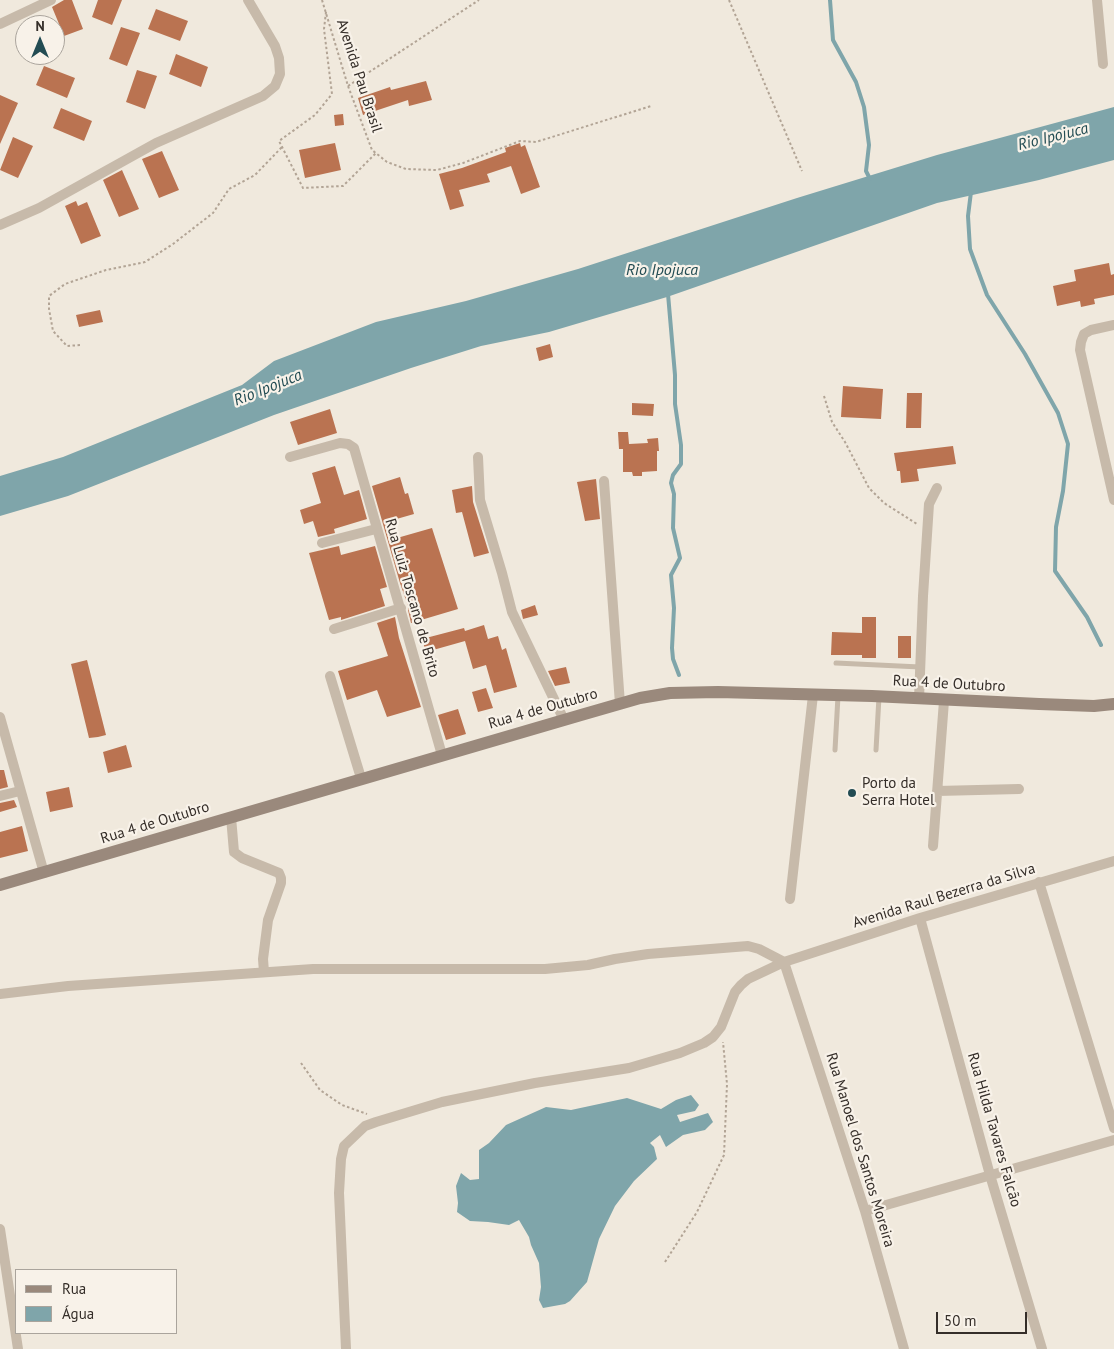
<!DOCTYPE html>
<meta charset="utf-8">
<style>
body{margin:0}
#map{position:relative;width:1114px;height:1349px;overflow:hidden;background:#f0e9dd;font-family:"PT Sans",sans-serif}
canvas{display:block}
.legend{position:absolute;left:15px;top:1269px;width:162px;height:65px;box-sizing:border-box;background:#f8f2e9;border:1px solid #aaa49c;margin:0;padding:6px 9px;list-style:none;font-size:15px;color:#352e29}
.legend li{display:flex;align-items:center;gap:10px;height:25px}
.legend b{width:25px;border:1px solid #aaa49c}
.north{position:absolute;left:15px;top:15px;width:50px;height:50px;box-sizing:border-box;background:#f8f2e9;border:1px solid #aaa49c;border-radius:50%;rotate:0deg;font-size:14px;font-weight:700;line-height:20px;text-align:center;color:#352e29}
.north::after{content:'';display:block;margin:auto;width:18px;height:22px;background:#234c53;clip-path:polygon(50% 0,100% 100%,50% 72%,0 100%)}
.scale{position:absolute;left:936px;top:1312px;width:91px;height:22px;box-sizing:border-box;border:2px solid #352e29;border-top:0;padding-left:6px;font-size:15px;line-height:18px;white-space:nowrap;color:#352e29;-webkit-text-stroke:4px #f8f2e9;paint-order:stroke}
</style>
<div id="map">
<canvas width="1114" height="1349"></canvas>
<ul class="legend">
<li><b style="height:6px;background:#9a897c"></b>Rua</li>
<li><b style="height:14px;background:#7fa5aa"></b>Água</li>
</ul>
<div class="north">N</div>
<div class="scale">50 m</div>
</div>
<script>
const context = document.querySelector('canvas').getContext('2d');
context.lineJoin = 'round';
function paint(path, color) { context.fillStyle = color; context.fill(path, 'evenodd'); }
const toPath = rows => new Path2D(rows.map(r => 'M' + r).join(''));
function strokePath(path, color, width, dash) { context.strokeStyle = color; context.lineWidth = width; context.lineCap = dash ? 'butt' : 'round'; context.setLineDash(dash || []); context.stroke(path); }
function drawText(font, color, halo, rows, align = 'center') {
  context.font = font + ' "PT Sans",sans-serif'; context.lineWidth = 4.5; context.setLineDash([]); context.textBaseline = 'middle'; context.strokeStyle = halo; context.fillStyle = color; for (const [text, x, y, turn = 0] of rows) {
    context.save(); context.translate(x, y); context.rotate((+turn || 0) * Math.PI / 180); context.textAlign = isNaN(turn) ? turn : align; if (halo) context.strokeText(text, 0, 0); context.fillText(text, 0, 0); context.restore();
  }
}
const water = toPath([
 [1114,107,1114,160,1039,180,937,203,667,297,549,332,481,346,411,368,274,415,68,496,0,516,0,476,63,457,242,385,274,361,376,322,466,301,578,269,797,198,937,155],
 [691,1095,699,1105,695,1111,677,1115,680,1122,708,1113,713,1122,705,1130,683,1135,666,1147,660,1135,650,1143,654,1147,657,1159,634,1181,615,1206,599,1239,587,1282,570,1301,565,1304,543,1308,539,1300,541,1287,539,1263,531,1245,529,1237,519,1220,509,1225,488,1222,470,1221,457,1212,458,1203,456,1186,461,1173,470,1180,479,1179,479,1150,489,1143,506,1125,546,1107,571,1110,627,1098,661,1109,676,1100]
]);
const stream = toPath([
 [830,0,833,40,856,82,864,107,869,145,866,171,870,179],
 [971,192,968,216,970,249,987,295,1025,354,1058,413,1068,444,1063,491,1056,527,1055,571,1087,617,1101,645],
 [668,294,675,375,675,404,681,445,681,464,673,475,671,483,674,494,673,528,680,558,671,575,674,608,672,648,673,659,679,675]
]);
const building = toPath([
 [64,0,72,0,83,29,64,36,52,7],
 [98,0,122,0,112,25,92,17],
 [156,9,188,21,180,41,148,29],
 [121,27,140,33,127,66,109,59],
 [176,54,208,67,201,87,169,74],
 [44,66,75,78,67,98,36,85],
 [137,70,157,76,145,109,126,102],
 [426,81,432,100,409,106,408,100,363,115,358,98,390,87,391,90],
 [0,95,18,103,0,144],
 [61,108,92,121,84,141,53,128],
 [343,114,344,125,335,126,334,115],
 [13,137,33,146,18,178,0,170],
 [335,143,341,170,305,178,299,150],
 [520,143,521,147,525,145,540,187,521,194,511,166,487,174,490,182,459,190,464,206,450,210,439,174,462,168,506,152,505,148],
 [162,151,179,190,159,198,142,159],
 [122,170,139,209,119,217,103,180],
 [76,201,78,206,87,202,101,236,81,244,65,206],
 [1109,263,1111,275,1114,274,1114,295,1094,299,1095,304,1081,307,1080,301,1057,306,1053,286,1076,281,1074,270],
 [100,310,103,322,79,327,76,315],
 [550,344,553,357,539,361,536,348],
 [843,386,883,389,881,419,841,417],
 [907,393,922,393,921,428,906,428],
 [632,403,654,404,653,416,632,415],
 [330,409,337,433,298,445,290,422],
 [618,432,628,432,629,444,648,443,647,439,658,438,659,451,657,451,657,471,642,472,642,476,633,476,632,472,623,472,623,449,619,449],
 [953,446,956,464,917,469,919,481,901,483,900,471,897,471,894,453],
 [335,466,344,495,359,490,367,519,334,529,335,533,318,537,313,521,304,524,300,510,321,503,312,473],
 [400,477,405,494,408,493,414,514,393,520,397,538,432,528,458,609,411,623,408,610,408,606,400,583,372,486],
 [596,479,600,519,585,521,577,482],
 [472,486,473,502,489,553,474,557,462,512,456,513,452,490],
 [339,546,341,555,375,546,387,587,380,589,385,606,341,620,341,617,329,620,309,553],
 [535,605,538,615,523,619,521,610],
 [395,617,399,638,421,707,387,717,377,690,347,700,338,671,388,656,377,623],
 [862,617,876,617,876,658,862,658,862,655,831,655,832,632,862,633],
 [484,625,488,639,498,636,502,650,506,648,517,687,494,693,486,665,473,669,465,641,426,652,422,639,464,628,465,631],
 [898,636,911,636,911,658,898,658],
 [87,660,106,735,98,737,89,738,71,664],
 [566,667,570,683,555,686,548,671],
 [486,688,493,708,478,712,472,692],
 [458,709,466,734,446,740,438,715],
 [126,745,132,767,108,773,103,752],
 [0,770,4,770,8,787,0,789],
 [69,787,73,807,50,812,46,792],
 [14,800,17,807,0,812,0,803],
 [22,826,28,851,0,858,0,832]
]);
const path = toPath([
 [322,0,348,86,372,150,387,162,406,169,437,170,463,163,520,141,536,142,651,106],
 [729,0,802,171],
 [326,12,324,29,332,94,315,115,279,141,303,188,343,186,376,153],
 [348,86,479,0],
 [80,345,67,346,53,331,49,309,49,296,65,284,106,270,145,262,173,244,213,213,229,189,255,175,282,147],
 [824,396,832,422,845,442,869,488,884,503,917,524],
 [301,1063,320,1090,342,1105,367,1114],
 [665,1262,697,1212,724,1155,727,1084,723,1042]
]);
const service = toPath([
 [836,663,920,667],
 [835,750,838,696],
 [876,750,879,697]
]);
const minor = toPath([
 [1097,0,1103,64],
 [0,24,51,0],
 [0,225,39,208,156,143,263,96,275,86,280,74,279,58,275,46,248,0],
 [1114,325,1091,330,1084,334,1081,342,1080,350,1114,500],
 [290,457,340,443,348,444,354,448,442,755],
 [478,457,480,500,502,573,512,612,564,720],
 [604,481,620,704],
 [322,543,376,529],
 [334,629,401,608],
 [330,676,361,778],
 [919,699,923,596,929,504,937,488],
 [0,717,44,873],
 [937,791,1019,789],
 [0,796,20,791],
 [231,817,234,852,242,858,274,871,279,873,281,878,281,883,268,920,263,959,264,972],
 [933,846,944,701],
 [1039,882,1114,1128],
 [790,899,813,695],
 [920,918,990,1175,1042,1349],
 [784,962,865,1211,904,1349],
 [0,994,68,986,313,969,545,969,588,965,615,959,648,954,748,946,759,949,784,962],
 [865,1211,1114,1140],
 [0,1229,18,1349],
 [346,1349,339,1193,341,1159,344,1146,365,1126,376,1122,442,1102,535,1083,629,1068,680,1053,704,1043,713,1037,721,1027,735,992,741,985,748,979,784,962,920,918,1114,861]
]);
const secondary = toPath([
 [0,885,581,715,640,698,670,693,718,692,872,696,1039,704,1094,706,1114,704]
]);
const markers = [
 [852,793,5,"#234c53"]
];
const streetNames = [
 ["Avenida Pau Brasil",359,76,72],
 ["Rua Luiz Toscano de Brito",412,598,74],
 ["Rua 4 de Outubro",949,684,3],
 ["Rua 4 de Outubro",543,709,-16],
 ["Rua 4 de Outubro",155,823,-17],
 ["Avenida Raul Bezerra da Silva",944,896,-17],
 ["Rua Hilda Tavares Falcão",994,1130,74],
 ["Rua Manoel dos Santos Moreira",860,1150,73]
];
const poiNames = [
 ["Porto da",862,784],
 ["Serra Hotel",862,801]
];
const waterNames = [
 ["Rio Ipojuca",1053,137,-14],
 ["Rio Ipojuca",662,270],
 ["Rio Ipojuca",268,388,-22]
];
paint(water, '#7fa5aa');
strokePath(stream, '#7fa5aa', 4);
paint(building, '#ba7351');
strokePath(path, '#b2a495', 2, [2.5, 2.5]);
strokePath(service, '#c7baaa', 5);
strokePath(minor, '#c7baaa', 10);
strokePath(secondary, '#9a897c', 12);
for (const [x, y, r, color] of markers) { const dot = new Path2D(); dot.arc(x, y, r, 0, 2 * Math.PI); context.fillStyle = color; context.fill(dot); strokePath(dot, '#f8f2e9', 2); }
drawText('15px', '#352e29', '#f8f2e9', streetNames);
drawText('15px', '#352e29', '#f8f2e9', poiNames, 'left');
drawText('italic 16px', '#234c53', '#f8f2e9', waterNames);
</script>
